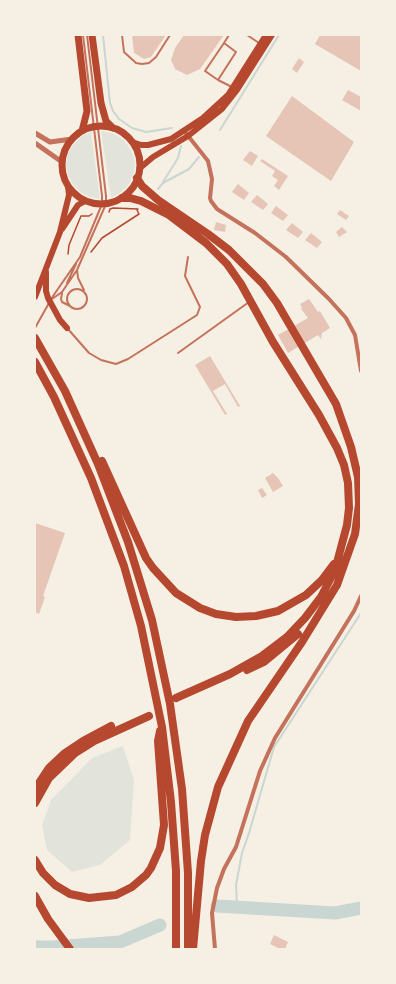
<!DOCTYPE html>
<style>
body{margin:0}
#map{position:relative;width:396px;height:984px;overflow:hidden;background:#f6efe4;font-family:Signika,sans-serif}
canvas{display:block}
.frame{position:absolute;inset:0;border:36px solid #f6efe4;pointer-events:none}
</style>
<div id="map">
<canvas width="396" height="984"></canvas>
<div class="frame"></div>
</div>
<script>
const context = document.querySelector('canvas').getContext('2d');
context.lineJoin = 'round';
function paint(path, color) { context.fillStyle = color; context.fill(path, 'evenodd'); }
const toPath = rows => new Path2D(rows.map(r => 'M' + r).join(''));
function strokePath(path, color, width, dash) { context.strokeStyle = color; context.lineWidth = width; context.lineCap = dash ? 'butt' : 'round'; context.setLineDash(dash || []); context.stroke(path); }
const green = toPath([
 [101,131,114,134,124,140,131,150,135,161,134,173,129,184,121,192,111,198],
 [91,132,100,199,90,197,80,192,73,184,68,175,66,164,68,153,74,144,81,137],
 [123,746,134,780,130,840,100,865,72,872,47,850,42,825,51,800,92,758]
]);
const stream = toPath([
 [103,35,110,103,113,111,119,119,132,128,146,132,172,128],
 [220,130,279,35],
 [163,182,178,158,181,146],
 [158,189,163,183,189,169,199,157],
 [237,907,236,885,242,853,249,833,274,747,361,613]
]);
const river = toPath([
 [217,906,335,913,361,908],
 [35,947,54,947,120,942,160,925]
]);
const building = toPath([
 [132,35,166,35,151,57,144,59,134,53],
 [184,35,224,35,200,69,187,75,175,69,171,60,175,48],
 [320,35,361,35,361,71,315,44],
 [299,58,304,62,297,73,292,69],
 [348,90,361,97,361,111,342,100],
 [292,96,354,142,331,181,266,136],
 [250,151,258,156,252,166,243,160],
 [262,159,288,176,279,190,274,186,278,180,272,176,275,171,260,161],
 [238,184,249,193,244,200,232,192],
 [257,195,268,204,263,210,251,202],
 [276,206,288,215,283,221,271,213],
 [340,210,349,216,346,220,337,214],
 [216,222,226,225,225,232,214,230],
 [292,223,303,232,298,238,286,230],
 [342,227,347,232,339,237,336,232],
 [311,233,322,242,317,248,305,240],
 [309,299,318,312,320,311,330,328,322,333,321,339,318,335,288,353,278,335,308,318,301,309,302,308,300,304],
 [210,356,240,406,238,407,225,384,213,391,227,414,225,415,195,365],
 [273,473,278,478,283,486,273,492,265,478],
 [262,488,267,495,262,498,258,490],
 [35,523,65,533,43,596,45,597,39,614,35,612],
 [274,935,288,942,285,949,280,949,270,944]
]);
const path = toPath([
 [109,212,110,209,113,208,138,209],
 [81,216,89,216,92,214],
 [91,252,102,238,139,214,137,210],
 [68,254,69,245,81,216]
]);
const service = toPath([
 [122,35,124,52,136,63,142,64,149,63,156,57,170,35],
 [247,35,259,43],
 [224,43,229,35],
 [218,80,205,71,224,43,236,52,218,80,232,87],
 [77,270,78,278,84,290],
 [67,283,76,264],
 '67 299a10 10 0 1 1 20 0a10 10 0 1 1-20 0Z',
 [62,293,61,299,62,302,70,306],
 [51,299,80,257,102,204,102,196,83,35],
 [52,299,62,292,77,270,106,204,106,196,87,35],
 [35,328,49,303],
 [68,329,89,353,101,360,116,364,128,359,197,315,200,307,185,276,188,257],
 [178,353,249,302]
]);
const minor = toPath([
 [185,132,208,161,212,179,210,198,211,201,217,209,255,233,286,257,329,299,346,318,355,335,361,371],
 [215,949,212,913,217,888,224,869,236,847,260,771,275,738,354,611,361,596]
]);
const tertiary = toPath([
 [35,133,50,142,72,139],
 [35,143,62,162]
]);
const secondary = toPath([
 [132,142,141,145,148,145,171,139,203,118,228,95,266,35],
 [140,168,153,157,188,136,222,109,237,90,272,35],
 [62,229,78,205,85,201],
 [46,272,46,291,48,298,60,320,67,328],
 [35,297,60,232,69,195,68,186]
]);
const primary = toPath([
 [78,35,87,111,82,131],
 [92,35,101,103,106,121,113,128],
 '62 165a39 39 0 1 1 78 0a39 39 0 1 1-78 0Z'
]);
const motorway = toPath([
 [137,178,142,186,158,200,208,234,229,250,263,284,277,303,336,404,351,447,358,477,359,504,355,534,337,585,302,642,248,721,218,787,205,835,201,861,193,949],
 [122,198,130,198,141,201,169,215,206,243,227,264,241,284,273,342,319,415,337,448,344,465,348,483,349,508,347,525,335,570,321,597,305,618,287,637,262,656,230,674,176,698],
 [35,338,65,391,98,464,128,542,152,620,170,704,182,789,188,873,188,949],
 [35,362,54,397,91,478,124,566,141,626,162,727,171,802,176,871,176,949],
 [102,461,146,558,153,568,176,593,200,608,216,614,236,617,256,616,278,611,306,595,322,580,334,564],
 [247,670,264,662,298,634],
 [35,789,49,768,65,753,83,741,111,726],
 [35,803,49,778,75,753,94,741,149,716],
 [35,860,43,873,55,885,70,894,89,898,116,895,132,887,146,875,151,868,160,848,164,825,158,741,160,731],
 [35,896,48,919,70,949]
]);
paint(green, '#e2e4dc');
strokePath(stream, '#c9d6d2', 2);
strokePath(river, '#c9d6d2', 13);
paint(building, '#e6c5b7');
strokePath(path, '#b5482f', 1.5);
strokePath(service, '#c5725c', 2);
strokePath(minor, '#c5725c', 4);
strokePath(tertiary, '#c5725c', 5);
strokePath(secondary, '#b5482f', 6);
strokePath(primary, '#b5482f', 7);
strokePath(motorway, '#b5482f', 8);
</script>
